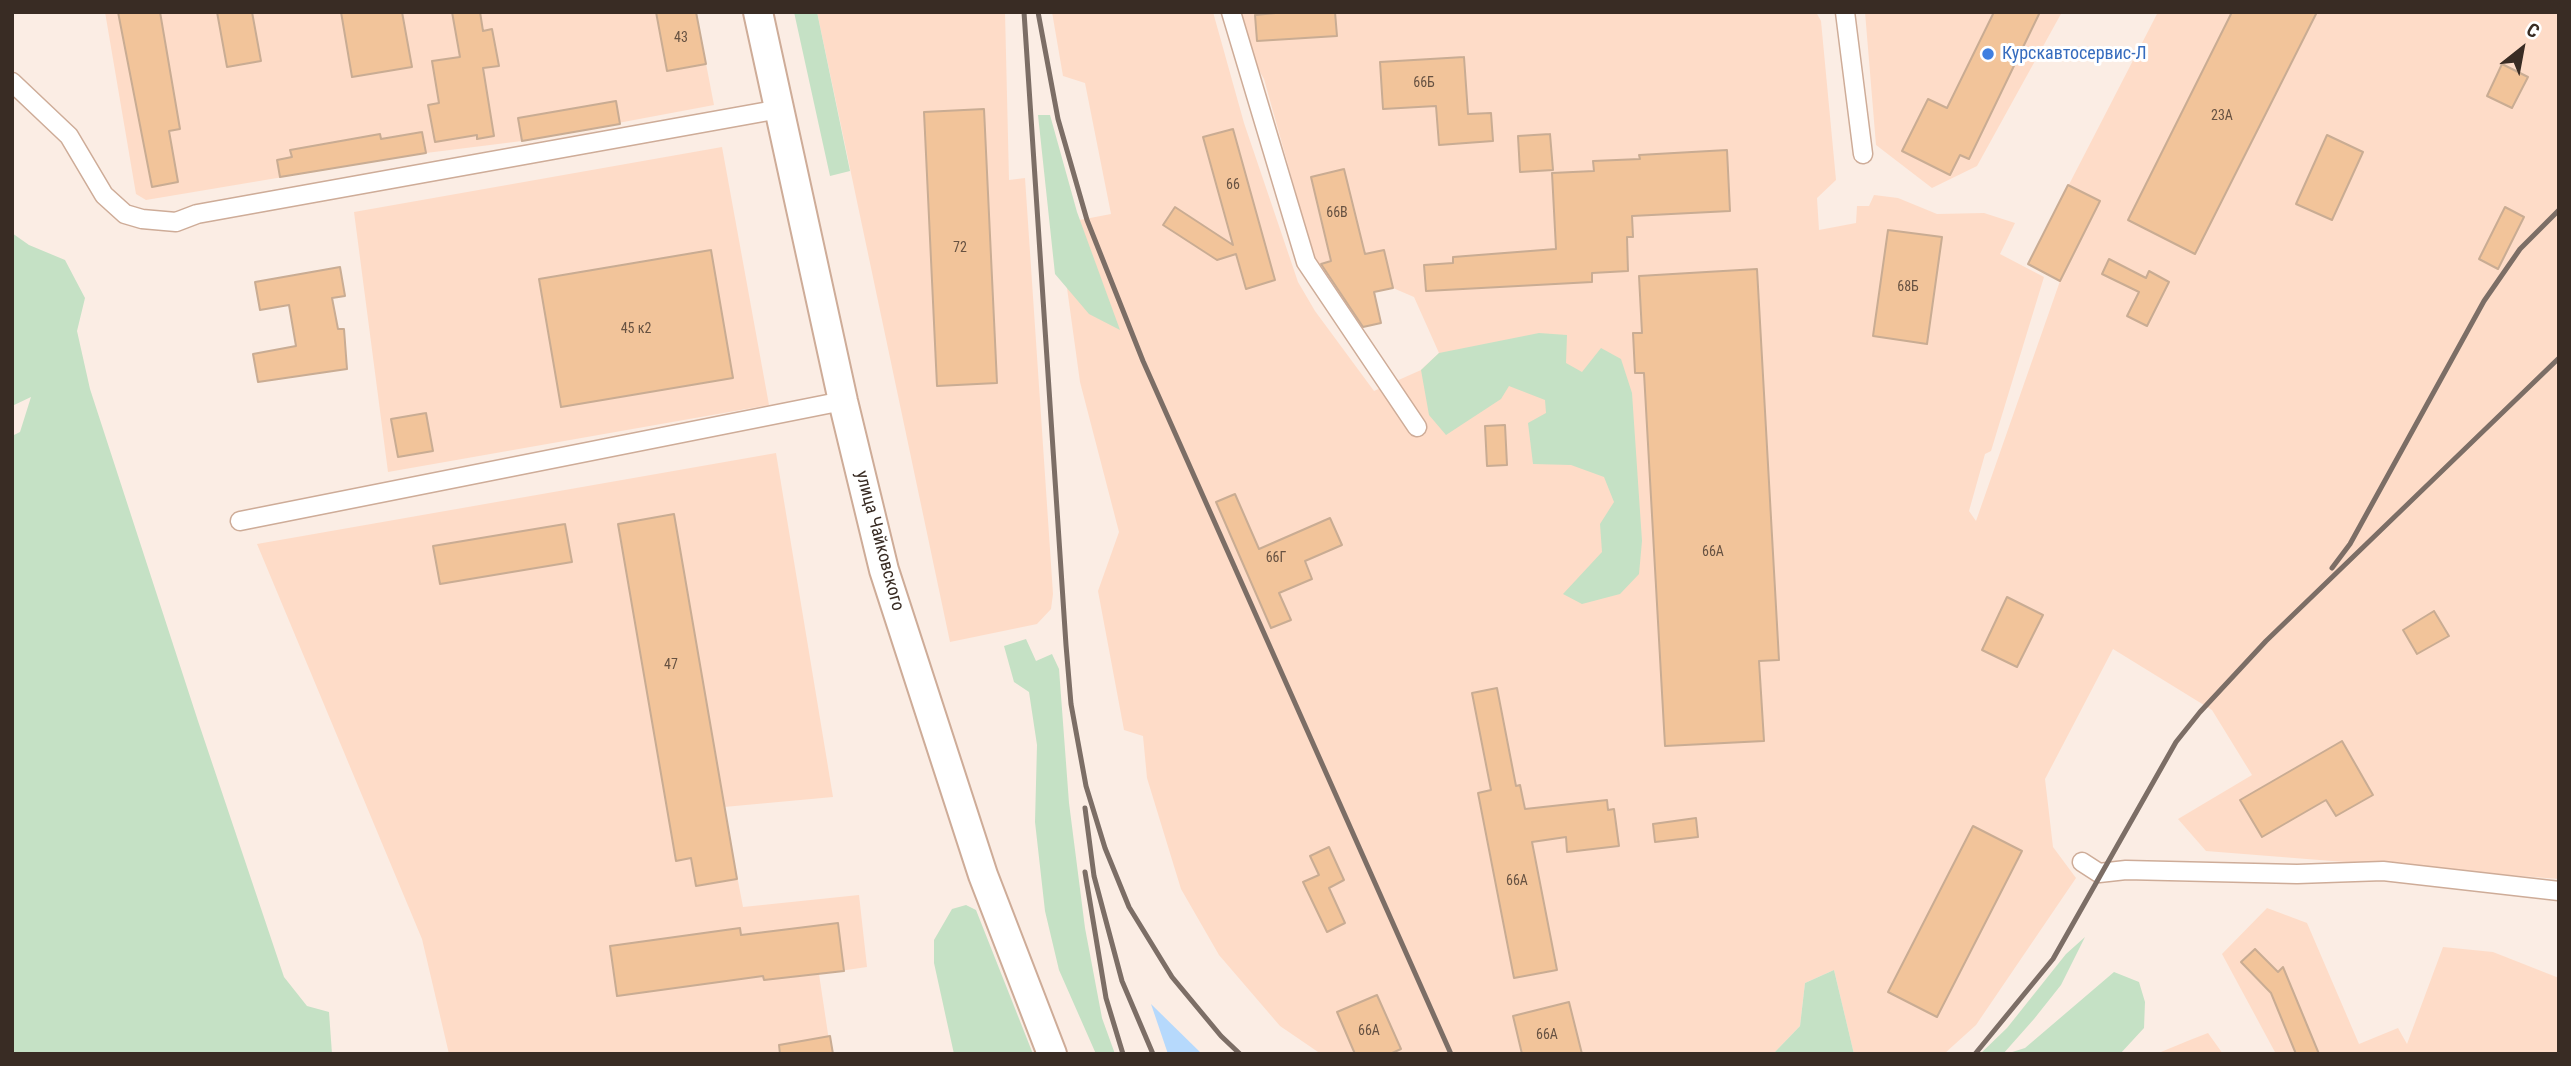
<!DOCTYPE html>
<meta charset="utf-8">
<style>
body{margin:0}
#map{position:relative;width:2571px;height:1066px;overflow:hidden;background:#fbede4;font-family:"Roboto Condensed",sans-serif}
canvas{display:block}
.frame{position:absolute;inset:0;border:14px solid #392c24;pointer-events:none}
.north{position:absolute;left:2487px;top:14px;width:70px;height:70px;-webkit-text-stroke:5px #fff;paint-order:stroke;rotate:31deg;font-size:19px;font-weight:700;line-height:28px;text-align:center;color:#392c24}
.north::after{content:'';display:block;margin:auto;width:24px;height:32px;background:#392c24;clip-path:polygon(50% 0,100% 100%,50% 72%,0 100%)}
</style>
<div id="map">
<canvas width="2571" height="1066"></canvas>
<div class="frame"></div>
<div class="north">С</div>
</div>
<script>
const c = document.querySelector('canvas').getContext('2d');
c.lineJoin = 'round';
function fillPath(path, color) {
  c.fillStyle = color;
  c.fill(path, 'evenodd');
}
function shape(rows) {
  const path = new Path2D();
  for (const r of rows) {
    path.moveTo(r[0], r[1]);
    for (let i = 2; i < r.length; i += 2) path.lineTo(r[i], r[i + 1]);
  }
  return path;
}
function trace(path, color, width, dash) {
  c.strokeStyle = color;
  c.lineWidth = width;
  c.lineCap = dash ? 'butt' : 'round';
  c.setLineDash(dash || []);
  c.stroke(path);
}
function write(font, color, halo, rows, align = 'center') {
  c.font = font + ' "Roboto Condensed",sans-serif';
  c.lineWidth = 6;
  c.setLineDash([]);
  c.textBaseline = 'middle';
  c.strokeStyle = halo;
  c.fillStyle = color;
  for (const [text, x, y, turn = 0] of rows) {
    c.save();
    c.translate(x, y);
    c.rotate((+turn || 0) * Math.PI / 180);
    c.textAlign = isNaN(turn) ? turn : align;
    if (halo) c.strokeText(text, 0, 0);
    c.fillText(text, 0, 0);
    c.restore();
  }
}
fillPath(shape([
 [105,12,696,12,714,105,522,141,426,153,146,200,136,194],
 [817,12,1005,12,1009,180,1025,178,1053,594,1051,609,1037,624,950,642],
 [1052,12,1213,12,1244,123,1298,282,1315,311,1374,391,1421,370,1439,353,1414,297,1393,288,1375,292,1381,323,1357,328,1316,265,1264,79,1252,58,1238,12,1816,12,1821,21,1836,180,1817,198,1819,230,1856,223,1857,206,1869,206,1874,195,1898,198,1937,214,1984,213,2015,223,2000,254,2044,277,1991,451,1985,454,1969,511,1976,521,2060,281,2028,264,2158,12,2559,12,2559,879,2206,851,2178,819,2252,775,2212,710,2113,649,2045,779,2053,847,2076,878,1976,1025,1944,1054,1854,1054,1834,970,1805,983,1800,1026,1773,1054,1321,1054,1280,1026,1219,955,1181,889,1147,778,1143,736,1124,730,1098,591,1119,532,1080,382,1063,259,1064,223,1111,214,1085,83,1063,76],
 [1865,12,2062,12,1977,166,1932,188,1876,145],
 [722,147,769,405,388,472,354,212],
 [776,453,833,797,724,807,743,907,859,895,867,967,819,974,831,1054,449,1054,422,939,257,544],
 [2267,908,2307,923,2359,1044,2398,1028,2407,1044,2443,947,2493,952,2559,978,2559,1054,2276,1054,2222,954],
 [2208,1033,2223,1054,2156,1054,2190,1040]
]), '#fedcc8');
fillPath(shape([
 [794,12,817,12,850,171,830,176],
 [1038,115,1050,115,1077,212,1120,330,1089,314,1055,274],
 [12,233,29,245,65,260,85,298,77,331,90,389,198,721,284,977,307,1006,329,1012,332,1054,12,1054,12,436,20,432,31,397,12,406],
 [1539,333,1567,335,1566,363,1582,372,1601,348,1621,359,1632,393,1642,541,1639,574,1620,594,1582,604,1563,594,1602,552,1600,524,1614,502,1604,477,1571,465,1533,464,1528,423,1546,413,1545,400,1509,386,1501,399,1446,435,1429,415,1421,370,1439,353],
 [1026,639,1036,661,1052,654,1059,669,1069,803,1085,928,1102,1018,1115,1054,1096,1054,1059,970,1045,911,1035,822,1037,745,1029,692,1014,682,1004,646],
 [966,905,976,910,1033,1054,954,1054,934,963,934,940,952,909],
 [2085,937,2061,985,2034,1019,2003,1054,1980,1054,2007,1028,2066,954],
 [1834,970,1854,1054,1773,1054,1800,1026,1805,983],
 [2114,972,2139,982,2145,1002,2144,1028,2120,1054,2006,1054,2025,1048]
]), '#c5e1c5');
fillPath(shape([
 [1151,1004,1202,1054,1168,1054]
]), '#b6d9fc');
const building = shape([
 [118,12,160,12,180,129,169,131,178,182,152,187,118,12],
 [217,12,252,12,261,61,227,67,217,12],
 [341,12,402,12,412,67,352,77,341,12],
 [452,12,480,12,483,31,492,29,499,66,483,68,494,136,477,139,477,135,435,142,428,105,439,103,432,61,460,57,452,12],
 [656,12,696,12,706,64,667,71,656,12],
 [1286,12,1335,12,1337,36,1257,41,1255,15,1286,12],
 [1994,12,2040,12,1969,159,1960,155,1950,175,1902,151,1928,99,1947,108,1994,12],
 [2232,12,2317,12,2195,254,2128,220,2232,12],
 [1464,57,1468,114,1491,113,1493,141,1439,145,1436,106,1383,109,1380,62,1464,57],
 [2502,64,2528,77,2512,108,2487,96,2502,64],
 [616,101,620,124,522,141,518,118,616,101],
 [984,109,997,383,937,386,924,112,984,109],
 [1233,129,1275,280,1246,289,1236,254,1217,260,1163,225,1175,207,1233,245,1203,137,1233,129],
 [422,132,426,153,280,177,277,160,292,157,290,150,380,134,381,139,422,132],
 [1550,134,1553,170,1520,172,1518,136,1550,134],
 [2327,135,2363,152,2332,220,2296,204,2327,135],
 [1727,150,1730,211,1632,216,1633,237,1627,237,1628,271,1592,273,1592,282,1426,291,1424,265,1453,263,1453,257,1556,249,1552,173,1594,171,1593,161,1640,159,1639,155,1727,150],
 [1344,169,1365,254,1384,250,1393,288,1374,292,1381,323,1363,327,1321,264,1331,261,1311,177,1344,169],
 [2068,185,2100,201,2060,281,2028,264,2068,185],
 [2505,207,2524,217,2498,269,2479,259,2505,207],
 [1888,230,1942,237,1927,344,1873,336,1888,230],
 [711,250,733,378,561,407,539,279,711,250],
 [2109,259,2146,278,2149,271,2169,282,2147,326,2127,316,2139,292,2102,274,2109,259],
 [340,267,345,296,332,298,338,329,344,329,347,369,258,382,253,354,296,346,289,305,260,310,255,282,340,267],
 [1757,269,1779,660,1759,661,1764,741,1665,746,1644,373,1635,373,1633,333,1642,333,1639,276,1757,269],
 [426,413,433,451,398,457,391,419,426,413],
 [1505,425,1507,465,1487,466,1485,426,1505,425],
 [1235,494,1259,549,1330,518,1342,545,1305,561,1312,579,1279,593,1291,620,1271,628,1216,502,1235,494],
 [674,514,737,879,696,886,691,858,676,861,618,524,674,514],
 [565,524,572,562,440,584,433,546,565,524],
 [2007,597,2043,615,2017,667,1982,650,2007,597],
 [2434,611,2449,636,2417,654,2403,630,2434,611],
 [1497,688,1516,786,1520,785,1525,809,1607,800,1608,810,1614,809,1619,846,1567,852,1566,837,1532,842,1557,970,1514,978,1478,793,1491,790,1472,693,1497,688],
 [2342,741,2373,795,2336,816,2326,800,2262,837,2240,800,2342,741],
 [1696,818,1698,837,1655,842,1653,824,1696,818],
 [1973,826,2022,851,1937,1017,1888,992,1973,826],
 [1329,847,1344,880,1329,888,1345,923,1327,932,1303,882,1319,875,1310,856,1329,847],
 [838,923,844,971,764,980,763,976,617,996,610,946,740,928,741,935,838,923],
 [2255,949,2278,972,2283,967,2319,1054,2296,1054,2271,993,2241,962,2255,949],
 [1377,995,1401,1049,1390,1054,1355,1054,1337,1012,1377,995],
 [1569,1002,1582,1054,1522,1054,1513,1016,1569,1002],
 [830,1036,833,1054,780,1054,779,1045,830,1036]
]);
fillPath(building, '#f2c49a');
trace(building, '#c9ac93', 2);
const minor = shape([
 [1231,12,1306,262,1417,427],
 [1845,12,1863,154],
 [12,82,69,136,104,195,125,214,142,219,176,222,197,214,780,109],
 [240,521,843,401],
 [2082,862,2099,873,2126,870,2297,874,2383,871,2559,891]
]);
const primary = shape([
 [758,12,843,401,884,570,983,875,1052,1054]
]);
trace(minor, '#ceac98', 21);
trace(primary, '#ceac98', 32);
trace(minor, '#fff', 18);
trace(primary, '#fff', 28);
trace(shape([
 [1024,12,1066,645,1071,704,1086,786,1105,848,1129,907,1172,977,1221,1036,1240,1054],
 [1038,12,1058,119,1087,220,1143,361,1451,1054],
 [2332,568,2350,544,2484,301,2520,249,2559,210],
 [1085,808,1094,876,1122,981,1153,1054],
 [1085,872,1106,998,1123,1054],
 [1975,1054,2053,959,2176,742,2200,712,2266,641,2559,358]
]), '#7c6e66', 5);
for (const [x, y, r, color] of [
 [1988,54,7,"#3f7fe0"]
]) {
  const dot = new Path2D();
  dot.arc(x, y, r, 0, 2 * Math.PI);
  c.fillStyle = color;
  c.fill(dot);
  trace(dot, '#fff', 2.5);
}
write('14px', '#675242', null, [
 ["43",681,38],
 ["66Б",1424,83],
 ["23А",2222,116],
 ["66",1233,185],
 ["66В",1337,213],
 ["72",960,248],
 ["68Б",1908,287],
 ["45 к2",636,329],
 ["66А",1713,552],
 ["66Г",1276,558],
 ["47",671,665],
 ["66А",1517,881],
 ["66А",1369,1031],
 ["66А",1547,1035]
]);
write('18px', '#366cbe', '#fff', [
 ["Курскавтосервис-Л",2002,54]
], 'left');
write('18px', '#392c24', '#fff', [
 ["улица Чайковского",879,541,75]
]);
</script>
